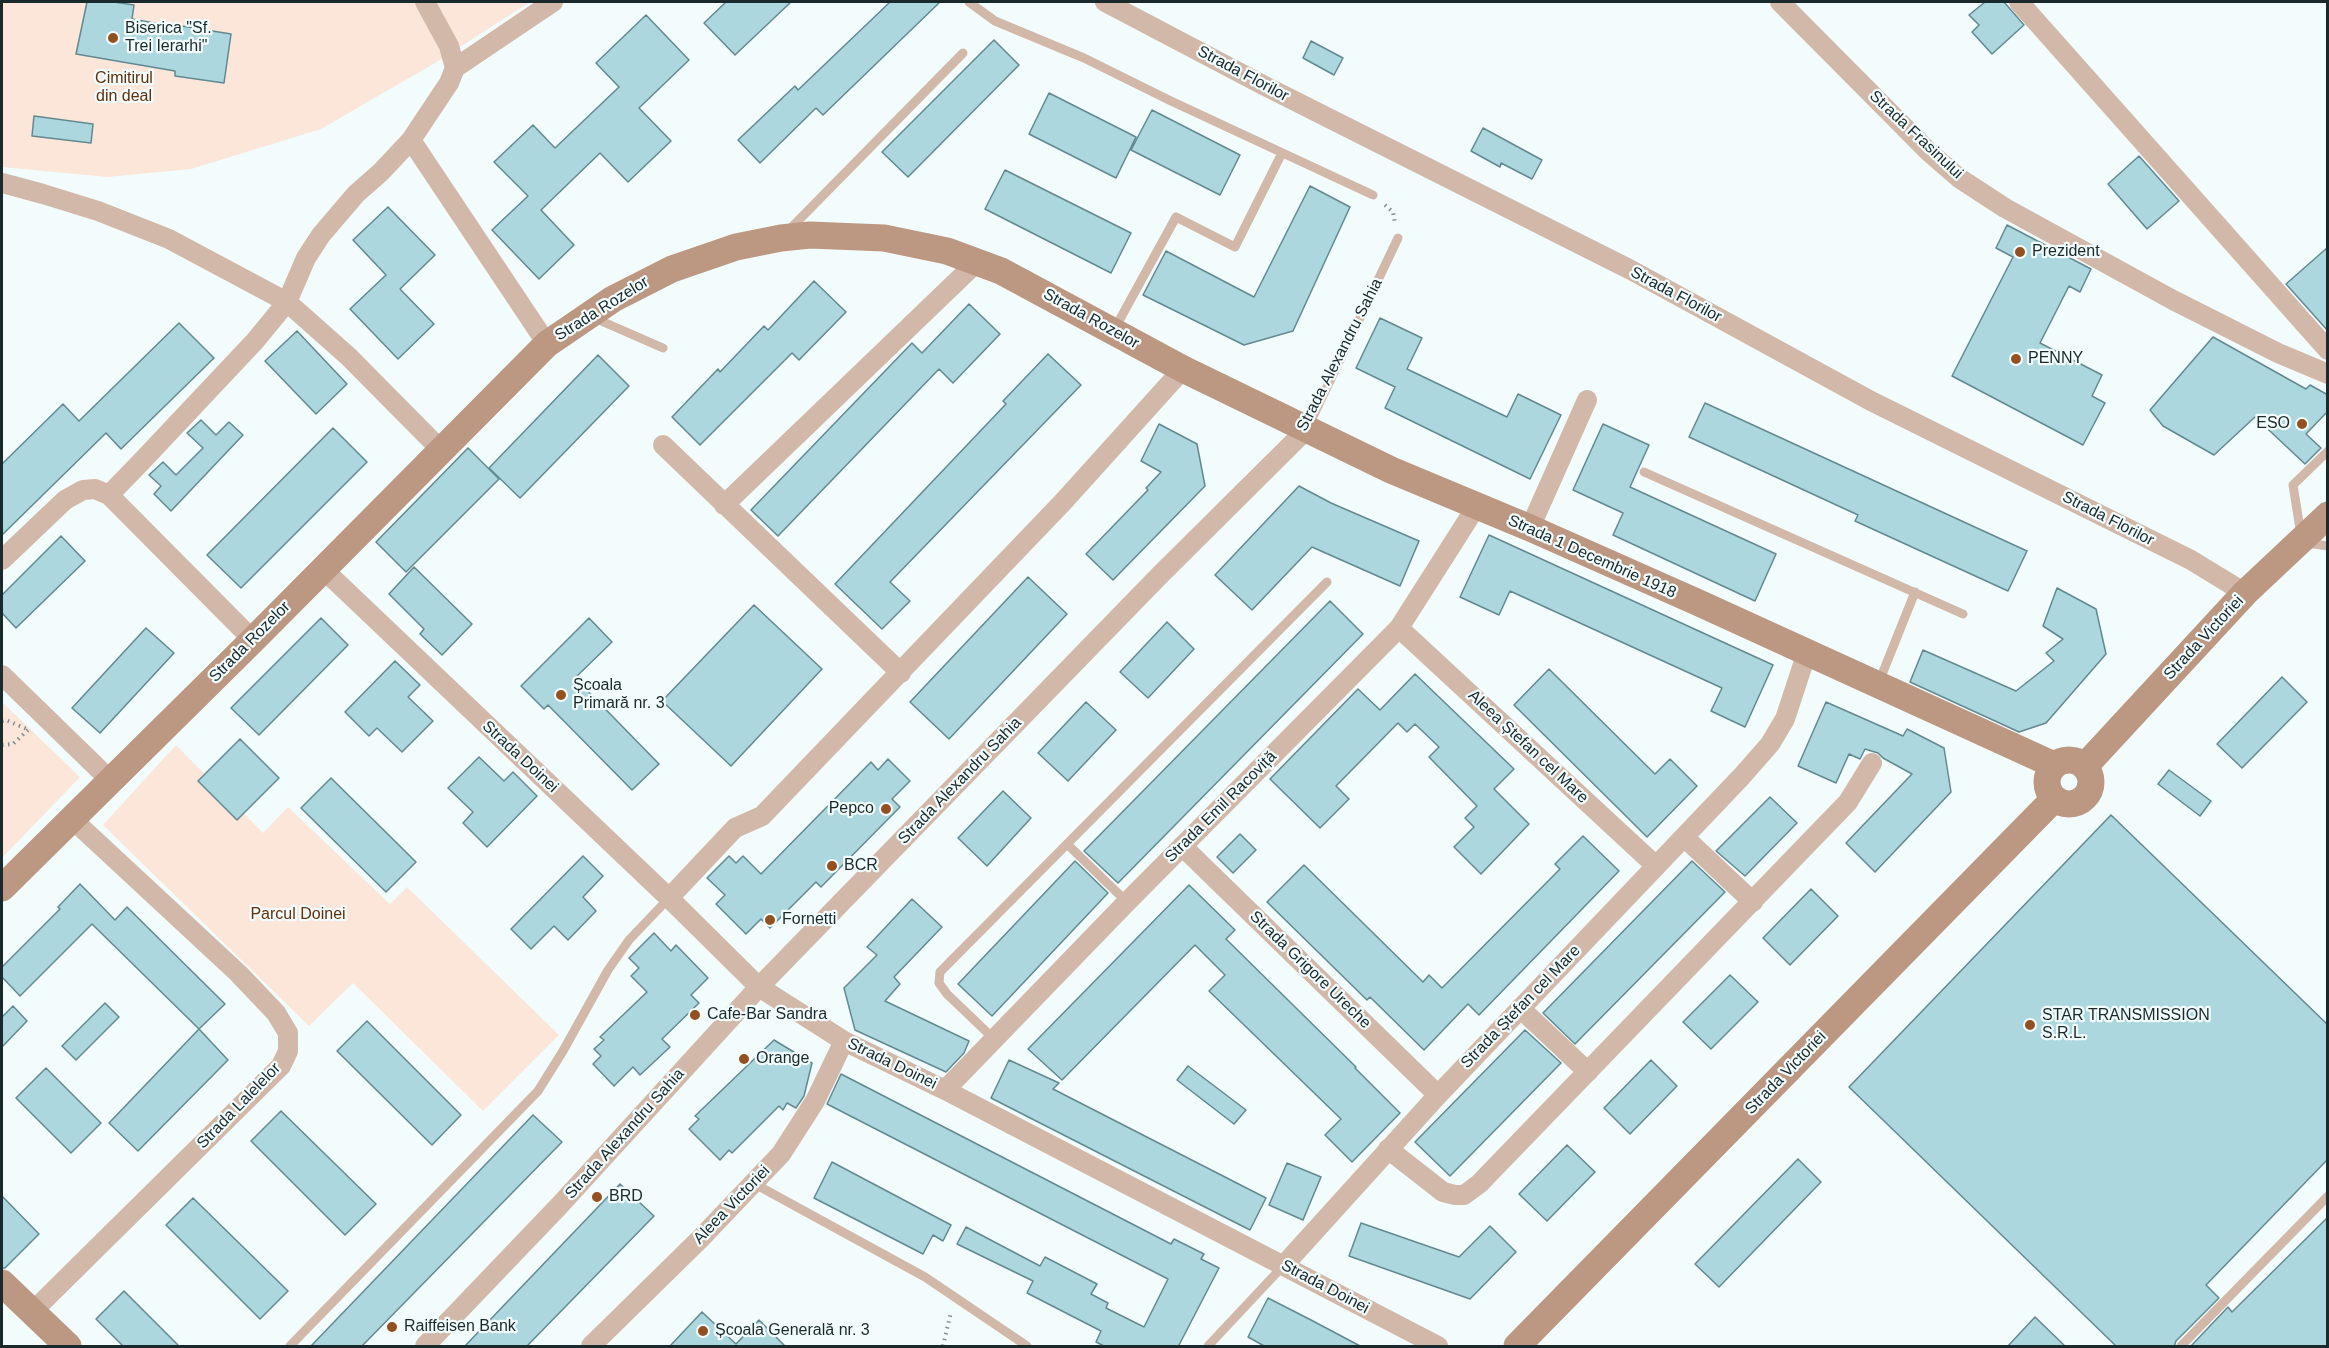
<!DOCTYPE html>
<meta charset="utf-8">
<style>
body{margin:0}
#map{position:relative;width:2329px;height:1348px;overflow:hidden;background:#f3fcfd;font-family:Arial,sans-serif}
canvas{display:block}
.frame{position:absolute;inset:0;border:3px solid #19292c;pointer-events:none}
</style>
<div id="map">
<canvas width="2329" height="1348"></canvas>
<div class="frame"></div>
</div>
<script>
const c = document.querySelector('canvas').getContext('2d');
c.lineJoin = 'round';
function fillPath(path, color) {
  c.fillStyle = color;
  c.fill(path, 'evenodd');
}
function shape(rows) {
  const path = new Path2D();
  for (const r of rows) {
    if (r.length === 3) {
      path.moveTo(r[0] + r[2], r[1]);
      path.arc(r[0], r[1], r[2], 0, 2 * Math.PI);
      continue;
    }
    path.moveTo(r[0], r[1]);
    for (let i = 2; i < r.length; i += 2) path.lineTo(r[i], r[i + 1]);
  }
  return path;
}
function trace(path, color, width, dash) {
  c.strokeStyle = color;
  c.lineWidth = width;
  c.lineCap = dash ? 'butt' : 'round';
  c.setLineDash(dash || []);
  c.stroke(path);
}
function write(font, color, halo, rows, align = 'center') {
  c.font = font + ' Arial,sans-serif';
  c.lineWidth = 4.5;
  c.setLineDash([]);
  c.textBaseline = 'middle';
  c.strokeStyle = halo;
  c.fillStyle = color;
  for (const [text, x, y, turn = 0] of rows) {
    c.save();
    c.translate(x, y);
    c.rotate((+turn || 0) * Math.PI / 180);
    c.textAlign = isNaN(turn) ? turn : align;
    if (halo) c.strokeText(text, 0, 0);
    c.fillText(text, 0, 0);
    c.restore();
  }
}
fillPath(shape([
 [2,2,530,2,435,63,321,129,191,169,107,177,2,167],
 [2,702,80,777,2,858],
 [176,745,263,833,288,807,390,904,407,887,559,1035,483,1111,353,983,309,1026,103,825]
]), '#fbe6d9');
const building = shape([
 [87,2,114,2,134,5,132,19,182,28,182,26,231,34,224,83,175,76,175,71,76,54,87,2],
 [726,2,791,2,735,55,704,23,726,2],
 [890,2,940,2,823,115,816,108,760,163,738,140,795,86,798,90,890,2],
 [1985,2,2004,2,2024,25,1992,54,1972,32,1979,25,1969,15,1985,2],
 [646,15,689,60,639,108,671,141,628,182,600,153,541,210,574,245,539,279,492,230,528,196,494,162,533,125,555,148,619,87,596,63,646,15],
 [994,40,1019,65,908,177,882,152,994,40],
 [1311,41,1343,58,1334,75,1303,58,1311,41],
 [1049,93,1136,137,1116,178,1029,134,1049,93],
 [1152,110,1240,155,1220,195,1131,150,1152,110],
 [34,116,93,124,91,143,32,136,34,116],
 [1483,128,1542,160,1532,179,1501,163,1500,167,1471,151,1483,128],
 [2139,156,2179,201,2147,229,2108,184,2139,156],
 [1005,170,1131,233,1111,273,985,209,1005,170],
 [1310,186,1350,207,1293,331,1244,345,1143,295,1166,251,1254,297,1310,186],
 [388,207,435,255,400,289,434,324,398,359,350,309,386,275,353,240,388,207],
 [2007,225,2091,269,2080,292,2069,286,2040,343,2102,375,2092,396,2105,403,2083,445,1952,376,2013,257,1996,248,2007,225],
 [2328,247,2328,331,2286,284,2328,247],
 [814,281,846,312,799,360,792,353,700,445,672,417,718,369,720,372,764,326,768,330,814,281],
 [969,304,1000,334,953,383,939,369,778,536,751,510,912,343,922,353,969,304],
 [1380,318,1422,338,1407,369,1507,417,1518,394,1561,415,1530,479,1385,408,1395,387,1356,368,1380,318],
 [179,323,214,358,121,449,106,433,2,535,2,464,63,404,79,421,179,323],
 [297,331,347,384,316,414,265,361,297,331],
 [2213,337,2306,389,2310,385,2328,395,2328,411,2306,434,2321,448,2305,464,2255,417,2214,455,2163,426,2150,410,2213,337],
 [1048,354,1081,385,890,582,910,601,882,629,835,584,1006,404,1003,401,1048,354],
 [598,355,629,386,520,498,489,468,598,355],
 [1705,403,2027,551,2008,591,1855,521,1858,515,1689,437,1705,403],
 [201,420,216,435,229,422,243,435,171,511,154,494,161,486,149,475,163,462,176,475,203,448,187,433,201,420],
 [1159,424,1197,444,1205,486,1113,580,1086,554,1148,490,1146,488,1161,472,1141,461,1159,424],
 [1603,424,1649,445,1630,487,1776,554,1755,601,1613,535,1623,513,1573,490,1603,424],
 [333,428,367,462,241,588,207,555,333,428],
 [468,448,499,479,406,572,376,542,468,448],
 [1299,486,1331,503,1419,541,1400,586,1312,547,1252,610,1215,575,1299,486],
 [1489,535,1773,665,1745,727,1711,711,1722,688,1510,591,1499,615,1460,597,1489,535],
 [61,536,85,561,16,628,2,613,2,595,61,536],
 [414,567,472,624,442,655,420,634,424,629,389,594,414,567],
 [1028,577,1067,614,949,739,910,702,1028,577],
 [2057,588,2096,609,2106,654,2046,723,2019,732,1910,682,1923,650,2016,691,2054,661,2046,653,2063,639,2043,626,2057,588],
 [1330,601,1363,634,1118,883,1084,851,1330,601],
 [754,605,822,669,731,766,662,701,754,605],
 [321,618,348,645,259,735,231,708,321,618],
 [589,618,612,642,575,678,659,764,632,790,548,705,544,709,521,686,589,618],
 [1167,622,1194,649,1148,698,1120,672,1167,622],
 [146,628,174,653,100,733,72,708,146,628],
 [395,661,420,685,408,697,433,721,402,752,377,728,369,736,345,712,395,661],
 [1549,669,1655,774,1670,759,1697,786,1647,837,1514,705,1549,669],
 [1415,674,1514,769,1494,789,1529,824,1481,874,1454,847,1474,827,1465,818,1477,806,1429,757,1439,747,1415,724,1407,732,1398,723,1336,786,1349,799,1320,828,1270,779,1358,689,1380,710,1415,674],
 [2282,677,2307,702,2242,768,2217,744,2282,677],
 [1086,702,1116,730,1068,781,1038,753,1086,702],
 [1826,702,1903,736,1907,729,1944,748,1951,792,1875,872,1846,843,1912,774,1883,758,1878,753,1865,749,1860,759,1849,754,1836,783,1798,766,1826,702],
 [240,739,279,778,237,820,198,781,240,739],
 [479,757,504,781,513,772,537,796,487,847,463,823,473,812,448,788,479,757],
 [888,759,910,781,892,799,900,807,821,887,816,882,770,928,761,919,746,934,716,904,725,895,707,878,729,856,736,863,743,856,761,874,871,762,878,770,888,759],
 [2169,770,2211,801,2200,816,2158,784,2169,770],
 [331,778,416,862,386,892,301,808,331,778],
 [1003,791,1031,818,987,866,958,838,1003,791],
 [1770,797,1797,823,1745,876,1716,851,1770,797],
 [2111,815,2328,1025,2328,1159,2206,1285,2219,1298,2176,1341,2174,1347,2117,1347,1849,1087,2111,815],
 [1240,834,1256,850,1233,873,1217,857,1240,834],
 [1583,836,1619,871,1479,1015,1468,1004,1424,1050,1370,997,1367,1000,1267,902,1304,865,1423,982,1429,975,1442,988,1560,869,1555,864,1583,836],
 [583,856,603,876,583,897,596,911,568,940,554,926,531,949,511,929,583,856],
 [1075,861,1108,893,992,1016,958,984,1075,861],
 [1692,861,1725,892,1575,1044,1543,1013,1692,861],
 [80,884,115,920,127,907,225,1004,199,1029,92,924,20,996,2,977,2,967,60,909,58,907,80,884],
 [1189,885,1235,930,1226,939,1356,1067,1355,1068,1400,1113,1352,1162,1325,1135,1341,1119,1209,991,1225,975,1195,945,1062,1080,1028,1049,1189,885],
 [1811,889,1838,916,1790,965,1763,938,1811,889],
 [912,899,942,927,894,977,900,984,885,1001,969,1041,964,1053,946,1072,855,1030,844,988,877,955,867,947,912,899],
 [654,933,671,951,676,945,708,978,691,995,699,1003,662,1039,670,1047,640,1075,633,1067,614,1086,593,1064,601,1056,594,1049,604,1040,600,1037,647,992,631,976,639,968,629,958,654,933],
 [1730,975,1758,1002,1711,1049,1683,1022,1730,975],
 [105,1003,119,1017,76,1060,62,1046,105,1003],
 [13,1006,27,1021,2,1047,2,1017,13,1006],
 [367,1021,461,1115,432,1145,337,1051,367,1021],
 [199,1029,228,1060,138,1151,109,1123,199,1029],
 [1525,1030,1561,1063,1450,1176,1415,1142,1525,1030],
 [774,1040,812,1063,804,1096,796,1108,787,1103,783,1110,779,1106,732,1153,729,1150,720,1160,689,1129,699,1119,695,1116,774,1040],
 [1009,1060,1059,1083,1053,1089,1266,1198,1250,1230,991,1098,1009,1060],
 [1651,1060,1677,1086,1630,1134,1604,1108,1651,1060],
 [1188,1066,1246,1110,1234,1124,1177,1080,1188,1066],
 [46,1068,101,1123,71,1153,16,1098,46,1068],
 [841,1074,1171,1244,1174,1239,1204,1254,1201,1259,1219,1268,1178,1347,1106,1347,1096,1342,1101,1331,1027,1293,1033,1281,957,1244,966,1227,1040,1266,1045,1257,1097,1284,1091,1294,1108,1303,1106,1308,1144,1327,1168,1279,827,1104,841,1074],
 [281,1111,376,1204,345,1235,251,1141,281,1111],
 [533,1115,562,1142,361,1347,310,1347,533,1115],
 [1567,1145,1595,1172,1547,1221,1519,1194,1567,1145],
 [1798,1159,1821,1182,1719,1287,1695,1264,1798,1159],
 [832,1162,951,1225,943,1241,933,1235,923,1254,814,1198,832,1162],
 [1287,1163,1321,1177,1303,1220,1269,1205,1287,1163],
 [620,1184,654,1216,526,1347,464,1347,620,1184],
 [2,1196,39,1234,5,1268,2,1268,2,1196],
 [193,1198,288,1291,260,1319,166,1225,193,1198],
 [2328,1217,2328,1347,2190,1347,2228,1307,2232,1312,2328,1217],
 [1361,1223,1459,1257,1490,1226,1516,1252,1470,1299,1349,1256,1361,1223],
 [124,1291,180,1347,124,1347,96,1319,124,1291],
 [1268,1298,1311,1320,1362,1347,1266,1347,1248,1337,1268,1298],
 [702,1312,736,1344,759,1320,786,1347,669,1347,702,1312],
 [2035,1317,2066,1347,2007,1347,2035,1317]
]);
fillPath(building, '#add7de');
trace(building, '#628990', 1.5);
trace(shape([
 [1385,205,1393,212,1395,223],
 [2,721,6,720,27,729],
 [2,745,13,744,30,728],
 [943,1346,951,1312]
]), '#828f91', 4, [1.5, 4.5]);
trace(shape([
 [969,2,995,21,1084,58,1171,101,1373,195],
 [788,231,963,53],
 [592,317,663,348],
 [1114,330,1176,217,1235,247,1282,153],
 [1308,427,1398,238],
 [1644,472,1963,614],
 [2301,535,2293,485,2328,451],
 [2307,543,2328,546],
 [1879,682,1915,592],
 [1067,844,1127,902],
 [994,1039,947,994,939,983,940,972,1327,582],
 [753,1183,925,1277,1027,1346],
 [290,1346,538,1091,563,1051,608,970,629,940,669,898],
 [1208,1346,1284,1265],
 [2181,1346,2328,1196]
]), '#d1b8a9', 9);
trace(shape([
 [1105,2,1263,85,1631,270,1871,401,2191,560,2245,593],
 [1780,2,1929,152,1959,178,2005,208,2173,300,2278,353,2328,374],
 [2019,2,2328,350],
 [455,68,553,2],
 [411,140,547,344],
 [2,183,43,194,98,211,169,239,287,302,349,357,441,450],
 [663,445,901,673],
 [109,495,253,640],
 [724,505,978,261],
 [1530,528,1587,400],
 [2,560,65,500,83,490,95,489,109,495,142,461,255,341,287,302,306,258,321,235,356,194,381,172,411,140,449,83,455,68,449,46,425,2],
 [323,569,669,898,759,987,844,1041,945,1090,1438,1346],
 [1399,628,1656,866],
 [2,675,110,780],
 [1684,837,1753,902],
 [1182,846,1438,1095],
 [669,898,735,828,762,816,1063,502,1183,369],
 [1520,1008,1588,1072],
 [945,1090,1127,902,1399,628,1476,507],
 [1388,1149,1443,1192,1455,1195,1464,1195,1479,1184,1848,802,1872,763],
 [1284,1265,1438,1095,1742,776,1770,744,1785,719,1807,652],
 [32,1312,281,1066,288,1051,288,1033,276,1013,239,974,71,818],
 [425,1346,559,1206,759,987,1159,576,1307,429],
 [591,1346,701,1238,781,1154,815,1101,844,1041]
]), '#d1b8a9', 20);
trace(shape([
 [2069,782,22],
 [2085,766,2245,593,2328,515],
 [2,888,253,640,547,344,613,299,672,269,736,247,781,238,810,235,884,238,947,251,1001,271,1183,369,1391,470,1530,528,1699,603,2054,765],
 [2,1283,68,1346],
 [1517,1346,2054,799]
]), '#bc9882', 27);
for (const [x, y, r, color] of [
 [113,38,6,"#935020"],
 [2020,252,6,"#935020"],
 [2016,359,6,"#935020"],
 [2302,424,6,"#935020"],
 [561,695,6,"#935020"],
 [886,809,6,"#935020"],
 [832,866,6,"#935020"],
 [770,920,6,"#935020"],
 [695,1015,6,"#935020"],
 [2030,1025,6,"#935020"],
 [744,1059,6,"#935020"],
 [597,1197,6,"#935020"],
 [392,1327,6,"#935020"],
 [703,1331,6,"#935020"]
]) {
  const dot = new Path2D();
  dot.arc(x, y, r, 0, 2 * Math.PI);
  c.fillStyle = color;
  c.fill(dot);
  trace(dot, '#f3fcfd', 2);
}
write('16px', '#19292c', '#f3fcfd', [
 ["Biserica \"Sf.",125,29],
 ["Trei Ierarhi\"",125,47],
 ["Prezident",2032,252],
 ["PENNY",2028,359],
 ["ESO",2290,424,"right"],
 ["Școala",573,686],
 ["Primară nr. 3",573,704],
 ["Pepco",874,809,"right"],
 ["BCR",844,866],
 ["Fornetti",782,920],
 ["Cafe-Bar Sandra",707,1015],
 ["STAR TRANSMISSION",2042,1016],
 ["S.R.L.",2042,1034],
 ["Orange",756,1059],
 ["BRD",609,1197],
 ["Raiffeisen Bank",404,1327],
 ["Școala Generală nr. 3",715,1331]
], 'left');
write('16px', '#19292c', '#f3fcfd', [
 ["Strada Florilor",1243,74,28],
 ["Strada Frasinului",1916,135,43],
 ["Strada Florilor",1676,295,28],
 ["Strada Rozelor",602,309,-32],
 ["Strada Rozelor",1091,319,29],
 ["Strada Alexandru Sahia",1340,355,-63],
 ["Strada Florilor",2108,519,27],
 ["Strada 1 Decembrie 1918",1592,557,24],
 ["Strada Victoriei",2204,638,-47],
 ["Strada Rozelor",250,642,-45],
 ["Aleea Ștefan cel Mare",1528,747,43],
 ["Strada Doinei",520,757,43],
 ["Strada Alexandru Sahia",960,781,-46],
 ["Strada Emil Racoviță",1221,807,-45],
 ["Strada Grigore Ureche",1310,970,44],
 ["Strada Ștefan cel Mare",1521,1007,-46],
 ["Strada Doinei",892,1064,26],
 ["Strada Victoriei",1786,1073,-46],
 ["Strada Lalelelor",239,1106,-46],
 ["Strada Alexandru Sahia",625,1134,-48],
 ["Aleea Victoriei",732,1205,-46],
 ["Strada Doinei",1325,1287,28]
]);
write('16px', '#623009', '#f3fcfd', [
 ["Cimitirul",124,79],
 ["din deal",124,97],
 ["Parcul Doinei",298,915]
]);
</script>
